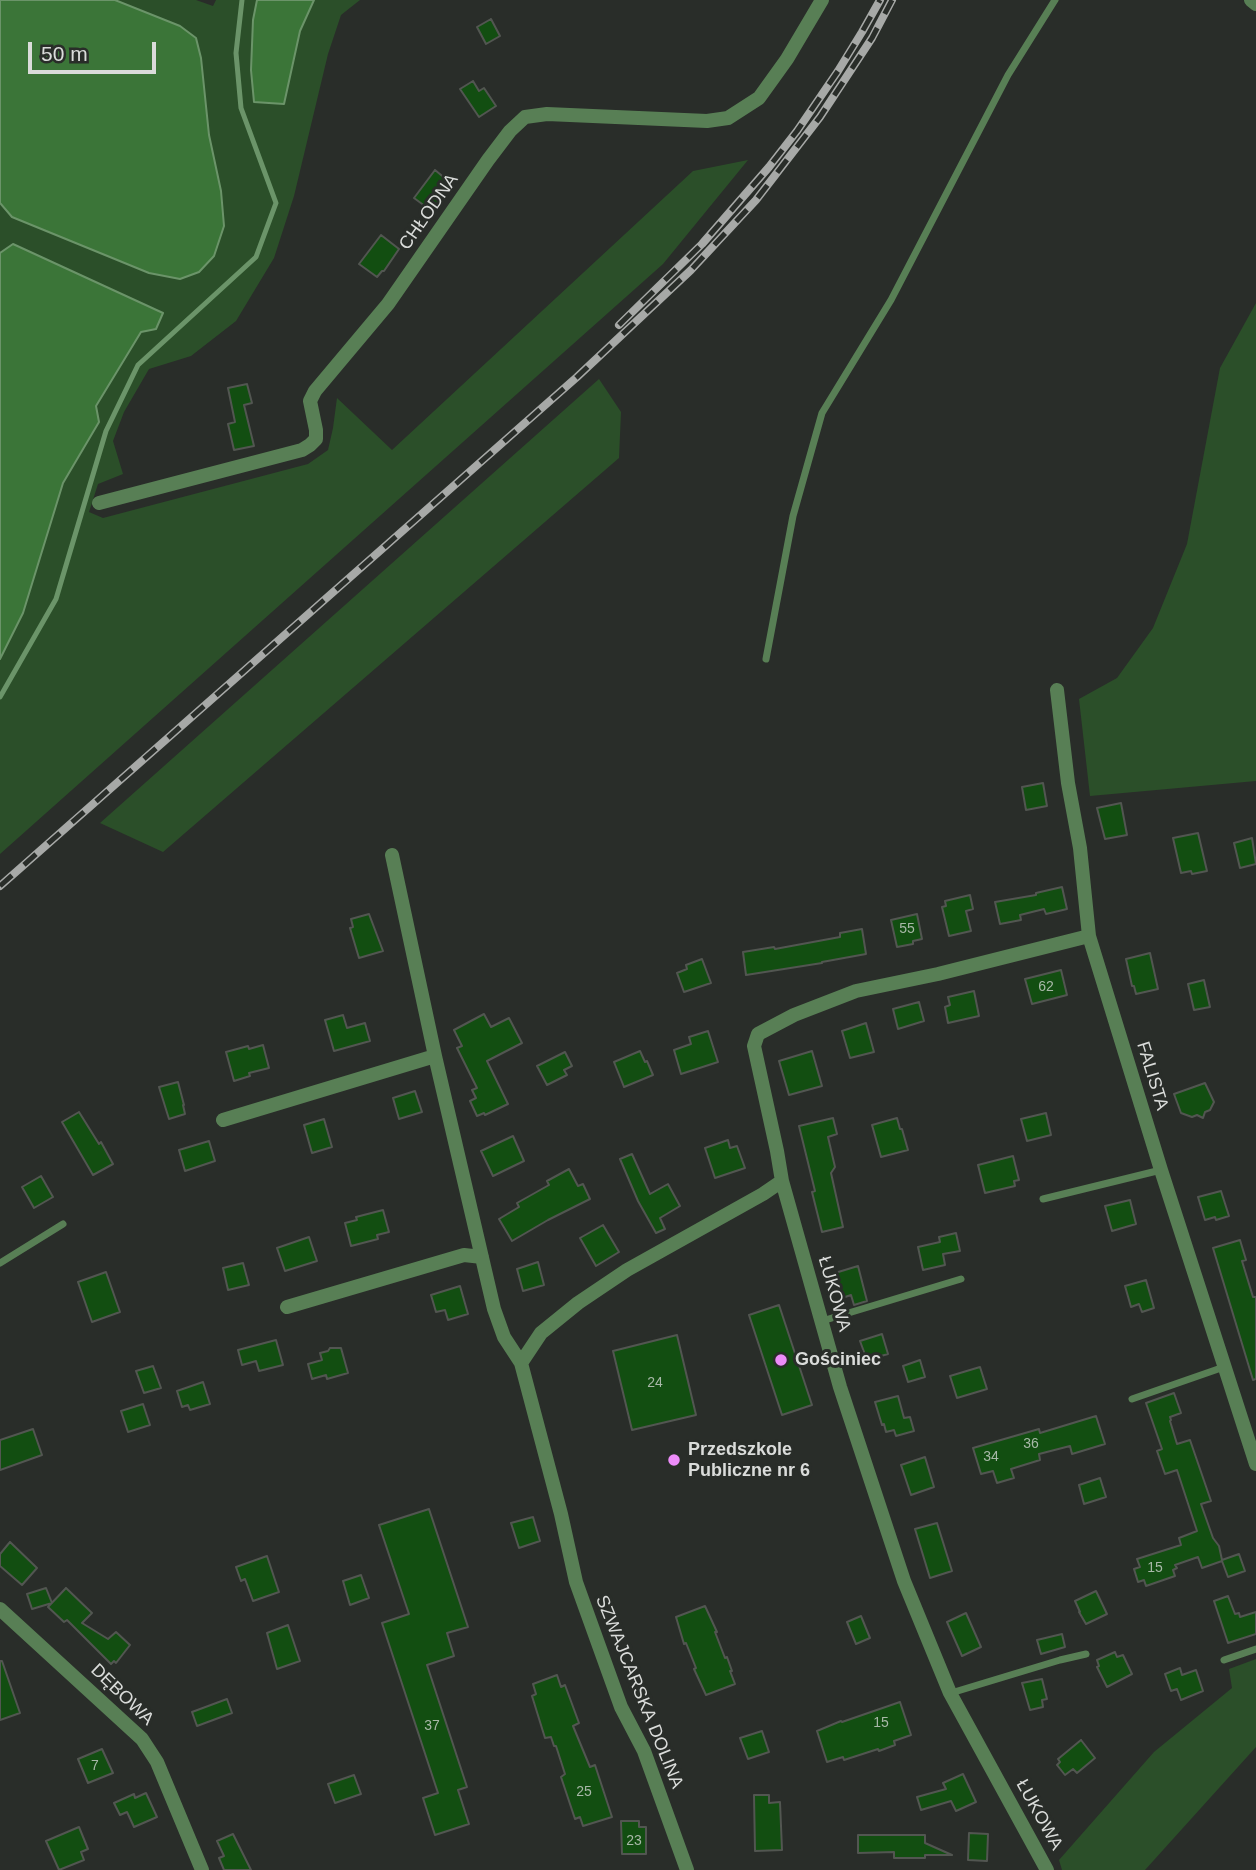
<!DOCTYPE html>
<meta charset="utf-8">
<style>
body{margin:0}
#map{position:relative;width:1256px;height:1870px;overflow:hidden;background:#292d29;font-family:Arial,sans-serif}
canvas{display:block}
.scale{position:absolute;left:28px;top:42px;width:128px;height:32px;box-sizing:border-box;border:4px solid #dadcda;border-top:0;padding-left:9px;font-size:21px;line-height:24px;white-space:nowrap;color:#dadcda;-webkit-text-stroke:5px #292d29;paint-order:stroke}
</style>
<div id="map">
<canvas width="1256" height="1870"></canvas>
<div class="scale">50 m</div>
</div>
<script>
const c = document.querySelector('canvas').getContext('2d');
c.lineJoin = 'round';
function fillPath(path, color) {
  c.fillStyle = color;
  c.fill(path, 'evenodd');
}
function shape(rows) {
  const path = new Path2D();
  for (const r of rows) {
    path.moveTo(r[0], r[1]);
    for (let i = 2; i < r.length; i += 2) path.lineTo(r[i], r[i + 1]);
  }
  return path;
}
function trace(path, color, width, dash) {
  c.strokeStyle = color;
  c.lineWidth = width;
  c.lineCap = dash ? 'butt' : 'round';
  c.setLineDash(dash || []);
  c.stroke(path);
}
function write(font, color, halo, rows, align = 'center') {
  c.font = font + ' Arial,sans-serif';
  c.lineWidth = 6;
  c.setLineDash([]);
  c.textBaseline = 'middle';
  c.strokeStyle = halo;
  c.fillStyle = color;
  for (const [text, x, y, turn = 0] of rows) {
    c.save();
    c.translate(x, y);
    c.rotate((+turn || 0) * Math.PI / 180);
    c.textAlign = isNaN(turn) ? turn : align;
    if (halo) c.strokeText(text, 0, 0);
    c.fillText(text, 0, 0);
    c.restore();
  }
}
fillPath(shape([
 [115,0,196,0,213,6,216,0,257,0,253,20,251,70,254,102,283,104,300,31,314,0,360,0,341,15,328,54,294,196,274,258,236,321,191,356,149,369,124,412,113,441,123,474,98,484,89,512,103,518,308,464,328,450,333,428,337,398,392,450,693,171,748,160,663,264,0,854,0,659,23,613,63,483,99,422,95,406,141,331,2,250,0,253,0,203,12,217,149,273,180,279,199,272,214,256,223,226,221,191,209,135,132,7],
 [1256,303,1256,781,1090,796,1079,699,1117,678,1153,628,1187,544,1220,368],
 [599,379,621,412,619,458,163,852,100,823],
 [1256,1659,1256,1747,1145,1870,1062,1870,1059,1860,1154,1752,1232,1688,1229,1669]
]), '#2b4f29');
const water = shape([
 [0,0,115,0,180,26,196,38,201,58,209,135,221,191,224,226,214,256,199,272,180,279,149,273,12,217,0,203,0,0],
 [257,0,314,0,300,31,284,104,254,102,251,70,253,20,257,0],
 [13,244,163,313,156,329,141,332,96,406,99,422,63,483,23,613,0,659,0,253,13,244]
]);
fillPath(water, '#3b7538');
trace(water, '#6b9469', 2);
trace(shape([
 [0,697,56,599,106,431,138,365,256,257,276,203,241,108,236,53,242,0]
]), '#6b9469', 5);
const building = shape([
 [491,19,500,36,486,44,477,27,491,19],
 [473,81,479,91,484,88,496,106,479,117,460,89,473,81],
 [435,170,453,185,433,212,414,198,435,170],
 [381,235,399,249,384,271,382,271,377,277,359,264,381,235],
 [247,384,252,403,244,405,254,446,234,450,228,424,235,422,228,388,247,384],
 [1043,783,1047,806,1026,810,1022,787,1043,783],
 [1121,803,1127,835,1105,839,1097,808,1121,803],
 [1198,833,1207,871,1192,874,1191,871,1181,873,1173,838,1198,833],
 [1252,838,1256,864,1240,868,1234,843,1252,838],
 [1062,887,1067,909,1046,914,1044,909,1020,915,1021,920,1000,924,995,902,1036,895,1036,893,1062,887],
 [970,895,973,909,966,911,971,931,949,936,942,907,946,906,945,901,970,895],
 [369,914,383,951,359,958,350,928,353,927,351,919,369,914],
 [917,914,922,939,913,941,913,944,897,947,891,920,917,914],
 [862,929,866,954,822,962,822,963,746,975,743,952,774,947,775,949,840,937,840,933,862,929],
 [1150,953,1158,989,1136,994,1134,986,1132,986,1126,959,1150,953],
 [702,959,711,983,684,992,677,973,687,969,686,965,702,959],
 [1061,970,1067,995,1032,1004,1025,979,1061,970],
 [1204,980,1210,1007,1194,1010,1188,984,1204,980],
 [974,991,979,1016,948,1023,945,1007,950,1005,948,997,974,991],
 [919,1002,924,1021,898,1029,893,1009,919,1002],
 [484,1014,491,1027,509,1018,522,1043,487,1061,508,1104,485,1115,484,1113,477,1116,470,1101,476,1098,472,1090,477,1088,457,1048,462,1046,454,1030,484,1014],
 [343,1015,347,1028,365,1023,370,1041,334,1051,325,1020,343,1015],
 [866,1023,874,1052,850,1058,842,1031,866,1023],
 [708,1031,718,1062,681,1074,674,1050,691,1044,689,1037,708,1031],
 [263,1045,269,1068,249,1073,250,1076,234,1081,226,1052,248,1046,249,1049,263,1045],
 [640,1051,645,1062,647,1061,653,1075,624,1087,614,1062,640,1051],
 [812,1051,822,1086,789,1095,779,1061,812,1051],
 [565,1052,572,1066,564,1070,567,1075,547,1085,537,1066,565,1052],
 [178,1082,184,1105,183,1105,185,1114,169,1119,159,1087,178,1082],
 [1205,1083,1214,1102,1210,1110,1205,1112,1203,1118,1197,1115,1192,1117,1181,1113,1174,1094,1205,1083],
 [415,1091,422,1112,399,1119,393,1098,415,1091],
 [79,1112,99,1144,101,1142,113,1164,93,1175,62,1122,79,1112],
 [1046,1113,1051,1135,1027,1141,1021,1119,1046,1113],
 [833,1118,837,1134,828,1137,835,1167,831,1173,843,1227,822,1232,812,1192,815,1191,799,1126,833,1118],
 [897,1118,900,1129,902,1129,908,1150,881,1157,872,1125,897,1118],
 [324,1119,332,1147,312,1153,304,1125,324,1119],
 [513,1136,524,1161,493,1176,481,1151,513,1136],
 [728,1140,730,1148,737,1146,745,1168,715,1178,705,1148,728,1140],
 [209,1141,215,1161,185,1171,179,1150,209,1141],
 [632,1154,650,1194,668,1184,680,1206,660,1218,665,1229,656,1233,638,1201,620,1159,632,1154],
 [1013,1156,1019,1180,1014,1181,1015,1186,985,1193,978,1165,1013,1156],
 [569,1169,578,1186,583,1184,590,1199,548,1220,512,1241,499,1219,519,1207,517,1203,549,1185,547,1181,569,1169],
 [41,1176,53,1197,34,1208,22,1187,41,1176],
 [1221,1191,1229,1216,1216,1220,1215,1217,1205,1220,1198,1197,1221,1191],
 [1130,1200,1136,1224,1112,1231,1105,1206,1130,1200],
 [383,1210,389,1232,377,1235,378,1239,351,1246,345,1223,357,1220,356,1217,383,1210],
 [603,1225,619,1252,596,1266,580,1238,603,1225],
 [956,1233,960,1251,943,1254,945,1265,923,1270,918,1247,940,1242,939,1237,956,1233],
 [309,1237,317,1261,285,1271,277,1248,309,1237],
 [1240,1240,1246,1260,1242,1261,1253,1297,1256,1297,1256,1379,1253,1380,1213,1248,1240,1240],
 [538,1262,544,1285,523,1291,517,1269,538,1262],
 [243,1263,249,1285,228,1290,223,1268,243,1263],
 [858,1266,867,1301,854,1305,851,1295,842,1298,835,1273,858,1266],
 [106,1272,120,1312,92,1322,78,1282,106,1272],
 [1146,1280,1154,1308,1142,1312,1139,1304,1131,1307,1125,1286,1146,1280],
 [460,1286,468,1314,448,1320,445,1310,436,1312,431,1295,460,1286],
 [779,1305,812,1405,782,1415,749,1315,779,1305],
 [882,1334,888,1354,867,1360,860,1341,882,1334],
 [677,1335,696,1415,632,1430,613,1351,677,1335],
 [276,1340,283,1365,259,1371,256,1361,242,1365,238,1350,276,1340],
 [330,1348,341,1348,348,1373,327,1379,326,1375,312,1379,308,1364,322,1360,320,1353,328,1351,330,1348],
 [920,1360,925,1377,908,1382,903,1366,920,1360],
 [153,1366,161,1388,144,1393,136,1371,153,1366],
 [980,1367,987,1389,957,1398,950,1376,980,1367],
 [203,1382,210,1404,190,1410,188,1405,182,1407,177,1391,203,1382],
 [1174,1393,1181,1413,1170,1417,1171,1420,1170,1421,1177,1444,1190,1440,1211,1501,1201,1504,1213,1538,1219,1546,1222,1560,1239,1554,1245,1571,1228,1577,1222,1561,1202,1568,1198,1557,1175,1565,1177,1568,1173,1570,1175,1576,1146,1586,1144,1580,1138,1582,1134,1569,1140,1567,1137,1559,1181,1545,1179,1538,1197,1531,1177,1470,1165,1474,1157,1451,1162,1449,1146,1403,1174,1393],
 [898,1396,904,1418,910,1417,914,1431,896,1436,894,1430,886,1432,884,1424,882,1425,875,1402,898,1396],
 [143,1404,150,1425,128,1432,121,1411,143,1404],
 [1096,1416,1105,1444,1072,1454,1070,1446,1039,1454,1040,1460,1011,1469,1014,1478,997,1483,993,1471,981,1474,973,1448,1039,1429,1040,1433,1096,1416],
 [33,1429,42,1455,0,1470,0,1440,33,1429],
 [925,1457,934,1487,911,1495,901,1465,925,1457],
 [1100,1478,1106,1497,1084,1504,1079,1485,1100,1478],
 [429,1509,468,1627,447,1633,454,1656,427,1665,467,1787,458,1790,469,1824,435,1835,423,1798,438,1793,382,1623,409,1614,379,1525,429,1509],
 [533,1517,540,1541,519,1548,511,1523,533,1517],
 [937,1523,952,1571,930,1578,915,1529,937,1523],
 [10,1542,37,1568,22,1585,0,1566,0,1554,10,1542],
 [267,1556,279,1592,253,1601,245,1579,241,1581,236,1567,267,1556],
 [361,1575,369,1598,350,1605,343,1581,361,1575],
 [46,1588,52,1603,32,1609,27,1594,46,1588],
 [66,1588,92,1613,82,1623,108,1639,116,1632,130,1645,116,1663,114,1661,111,1664,67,1620,64,1622,48,1607,66,1588],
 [1096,1591,1107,1614,1086,1624,1079,1612,1080,1612,1075,1601,1096,1591],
 [1228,1596,1235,1614,1239,1613,1240,1617,1256,1612,1256,1634,1228,1643,1214,1601,1228,1596],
 [705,1606,717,1632,715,1632,725,1658,727,1657,732,1671,730,1671,735,1684,706,1695,694,1669,696,1668,686,1643,684,1644,676,1617,705,1606],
 [966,1613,981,1647,962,1656,947,1622,966,1613],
 [861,1616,870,1638,856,1644,847,1622,861,1616],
 [288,1625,300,1661,277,1669,267,1633,288,1625],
 [1062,1634,1065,1647,1041,1654,1037,1640,1062,1634],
 [1115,1652,1117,1657,1123,1655,1132,1674,1107,1687,1097,1667,1099,1666,1097,1660,1115,1652],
 [0,1661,2,1661,20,1713,0,1720,0,1661],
 [1180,1668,1182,1675,1196,1670,1203,1691,1181,1700,1177,1689,1171,1691,1165,1674,1180,1668],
 [557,1675,561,1687,565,1685,579,1723,573,1726,590,1767,595,1765,612,1817,583,1826,580,1817,575,1819,561,1777,565,1774,556,1746,554,1746,551,1737,545,1738,532,1696,536,1694,533,1684,557,1675],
 [1042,1679,1047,1699,1042,1700,1043,1707,1030,1710,1022,1683,1042,1679],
 [227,1699,232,1713,197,1726,192,1712,227,1699],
 [900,1702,911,1735,894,1741,895,1745,879,1751,878,1749,844,1760,843,1757,827,1762,817,1731,841,1721,842,1722,900,1702],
 [762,1731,769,1752,748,1759,740,1738,762,1731],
 [1081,1740,1095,1758,1077,1773,1073,1769,1065,1775,1057,1765,1060,1762,1058,1759,1081,1740],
 [102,1749,113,1773,88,1783,78,1759,102,1749],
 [963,1774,976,1802,956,1811,951,1801,921,1810,917,1797,946,1789,943,1783,963,1774],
 [354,1775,361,1794,335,1803,328,1784,354,1775],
 [146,1793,157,1817,134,1827,127,1812,120,1815,114,1803,134,1794,135,1798,146,1793],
 [754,1795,769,1795,769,1803,780,1802,782,1850,755,1851,754,1795],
 [621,1821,639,1821,639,1827,646,1827,646,1854,622,1854,621,1821],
 [79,1827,88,1849,81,1852,84,1860,59,1870,46,1841,79,1827],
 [969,1833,988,1834,987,1861,968,1860,969,1833],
 [233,1834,251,1870,224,1870,219,1858,224,1856,217,1841,233,1834],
 [858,1835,925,1835,925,1843,952,1855,925,1855,925,1858,894,1858,894,1852,858,1853,858,1835]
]);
fillPath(building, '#124e11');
trace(building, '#525651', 2);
trace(shape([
 [766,659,793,516,822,413,891,300,1008,75,1055,0],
 [1043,1199,1161,1170],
 [0,1263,63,1224],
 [822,1321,961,1279],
 [1132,1399,1224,1367],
 [1224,1660,1256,1649],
 [951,1693,1060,1660,1086,1654]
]), '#587f55', 7);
trace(shape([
 [99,503,302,450,310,445,316,439,316,430,310,401,315,391,388,304,488,160,510,131,525,117,547,114,707,121,728,118,759,98,787,59,822,0],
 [1057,690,1068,783,1080,848,1089,936,1161,1170,1256,1464],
 [392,855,435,1056,494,1309,504,1337,521,1363],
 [223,1120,435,1056],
 [287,1307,464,1255,482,1257],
 [0,1609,142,1739,157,1762,202,1870],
 [687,1870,644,1751,621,1707,576,1582,561,1514,521,1363,541,1333,578,1303,627,1270,763,1194,782,1181],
 [1047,1870,950,1693,904,1581,840,1387,782,1181,777,1151,754,1046,758,1034,794,1015,856,991,938,974,1089,936]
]), '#587f55', 14);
trace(shape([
 [1251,0,1256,4]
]), '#587f55', 14);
const rail = shape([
 [619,325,702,244,769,167,797,131,838,71,862,32,880,0],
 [0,886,577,377,691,270,756,200,820,117,872,38,892,0]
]);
trace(rail, '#a7a9a7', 8);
trace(rail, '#292d29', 5, [16]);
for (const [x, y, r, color] of [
 [781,1360,7,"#ed8cf9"],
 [674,1460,7,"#ed8cf9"]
]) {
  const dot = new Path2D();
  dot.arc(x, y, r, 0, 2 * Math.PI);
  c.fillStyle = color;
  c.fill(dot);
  trace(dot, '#292d29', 2.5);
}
write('14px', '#a8b8a8', null, [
 ["55",907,929],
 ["62",1046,987],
 ["24",655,1383],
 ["36",1031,1444],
 ["34",991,1457],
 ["15",1155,1568],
 ["15",881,1723],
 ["37",432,1726],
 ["7",95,1766],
 ["25",584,1792],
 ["23",634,1841]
]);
write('18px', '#dadcda', '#292d29', [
 ["CHŁODNA",429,212,-55],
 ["FALISTA",1152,1076,73],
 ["ŁUKOWA",834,1294,74],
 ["SZWAJCARSKA DOLINA",639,1692,68],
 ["DĘBOWA",122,1695,44],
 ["ŁUKOWA",1039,1815,61]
]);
write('bold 18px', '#dadcda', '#292d29', [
 ["Gościniec",795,1360],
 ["Przedszkole",688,1450],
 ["Publiczne nr 6",688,1471]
], 'left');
</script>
